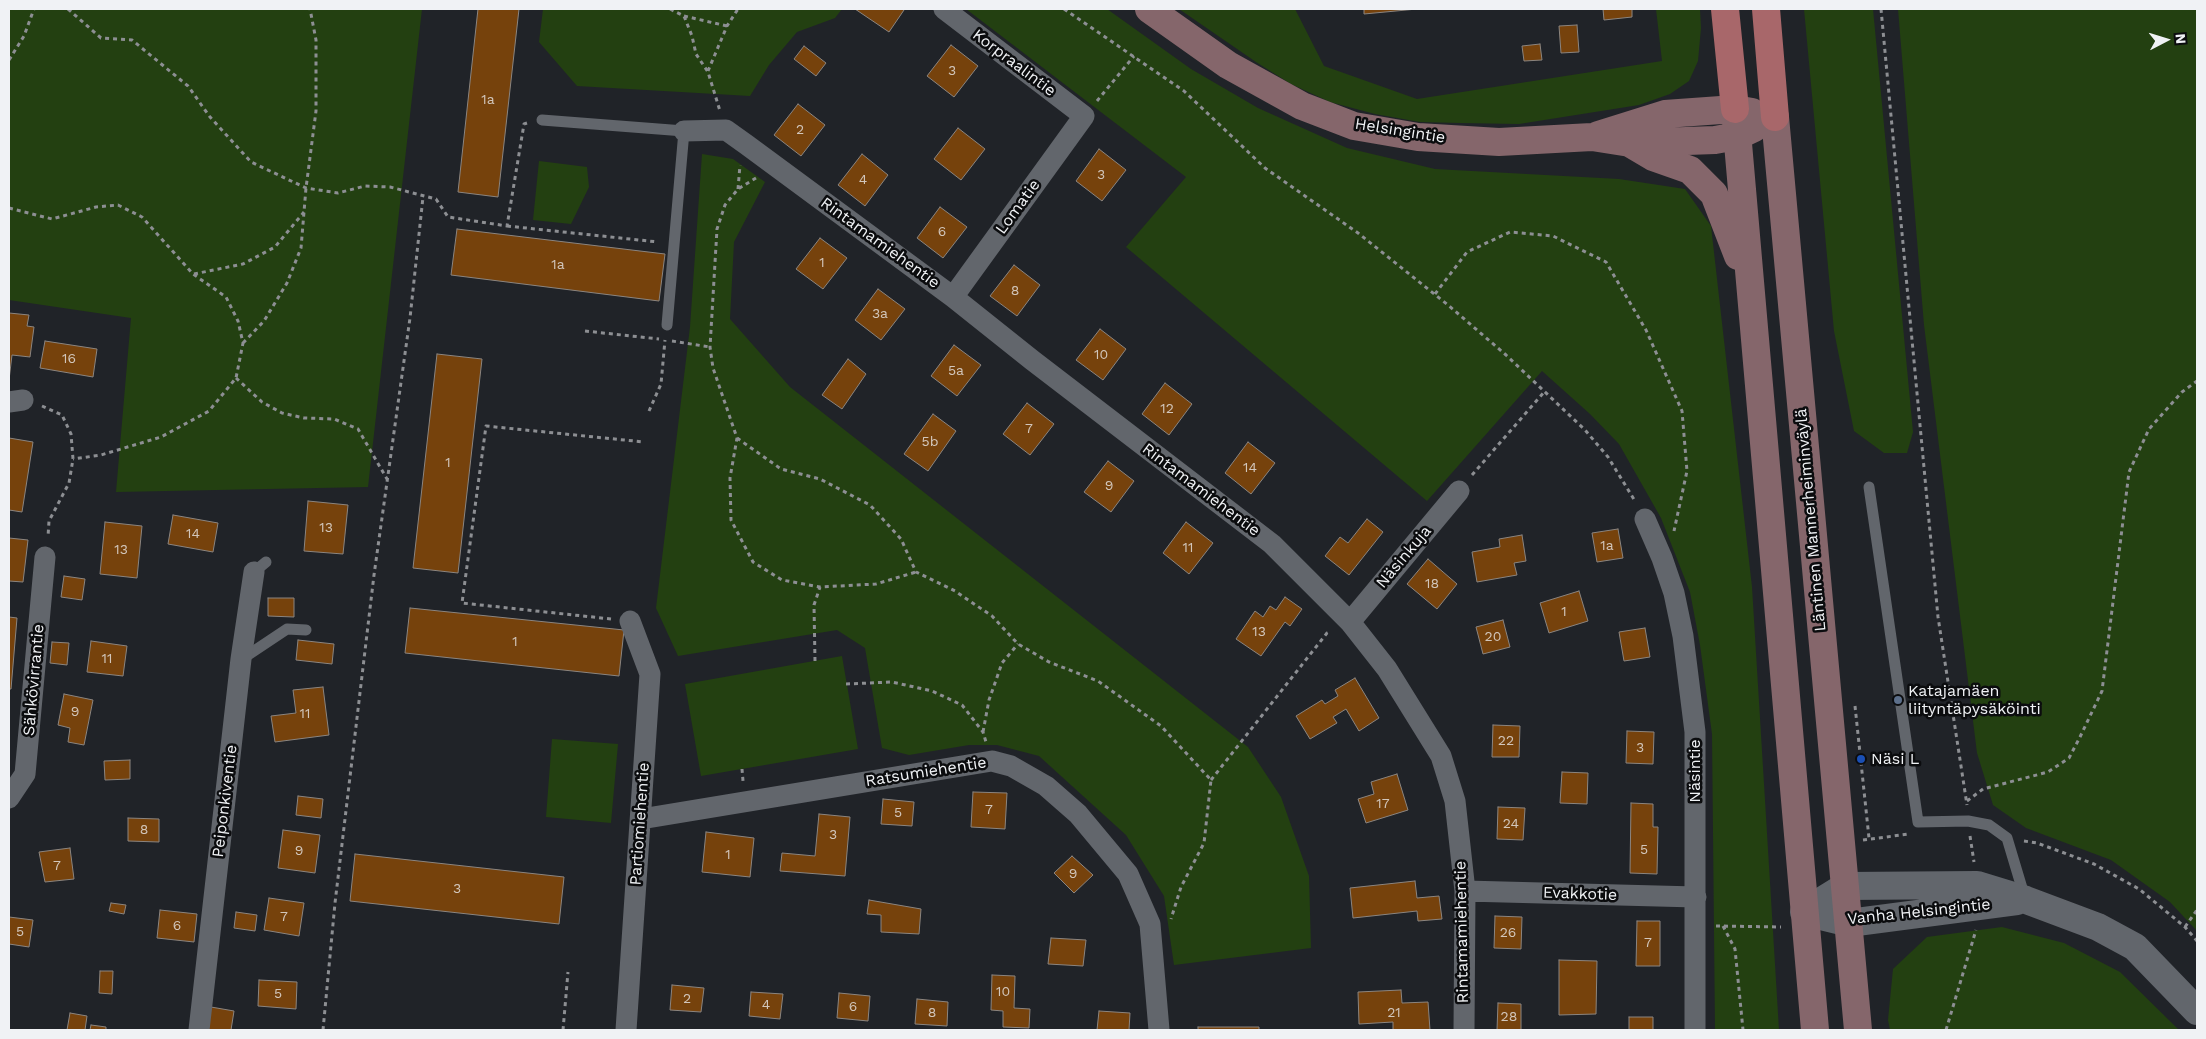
<!DOCTYPE html>
<meta charset="utf-8">
<style>
body{margin:0}
#map{position:relative;width:2206px;height:1039px;overflow:hidden;background:#202328;font-family:"Work Sans",sans-serif}
canvas{display:block}
.frame{position:absolute;inset:0;border:10px solid #f0f2f5;pointer-events:none}
.north{position:absolute;left:2141px;top:15px;width:50px;height:50px;-webkit-text-stroke:4px #0b0c0e;paint-order:stroke;rotate:85deg;font-size:14px;font-weight:700;line-height:20px;text-align:center;color:#f0f2f5}
.north::after{content:'';display:block;margin:auto;width:18px;height:22px;background:#f0f2f5;clip-path:polygon(50% 0,100% 100%,50% 72%,0 100%)}
</style>
<div id="map">
<canvas width="2206" height="1039"></canvas>
<div class="frame"></div>
<div class="north">N</div>
</div>
<script>
const c = document.querySelector('canvas').getContext('2d');
c.lineJoin = 'round';
function fillPath(path, color) {
  c.fillStyle = color;
  c.fill(path, 'evenodd');
}
function shape(rows) {
  const path = new Path2D();
  for (const r of rows) {
    path.moveTo(r[0], r[1]);
    for (let i = 2; i < r.length; i += 2) path.lineTo(r[i], r[i + 1]);
  }
  return path;
}
function trace(path, color, width, dash) {
  c.strokeStyle = color;
  c.lineWidth = width;
  c.lineCap = dash ? 'butt' : 'round';
  c.setLineDash(dash || []);
  c.stroke(path);
}
function write(font, color, halo, rows, align = 'center') {
  c.font = font + ' "Work Sans",sans-serif';
  c.lineWidth = 5;
  c.setLineDash([]);
  c.textBaseline = 'middle';
  c.strokeStyle = halo;
  c.fillStyle = color;
  for (const [text, x, y, turn = 0] of rows) {
    c.save();
    c.translate(x, y);
    c.rotate((+turn || 0) * Math.PI / 180);
    c.textAlign = isNaN(turn) ? turn : align;
    if (halo) c.strokeText(text, 0, 0);
    c.fillText(text, 0, 0);
    c.restore();
  }
}
fillPath(shape([
 [9,9,422,9,368,487,116,492,131,318,9,300],
 [543,9,842,9,835,18,797,32,769,65,750,96,577,86,539,42],
 [966,9,1107,9,1191,69,1258,108,1347,148,1435,169,1619,179,1685,189,1711,226,1752,587,1779,1030,1715,1030,1712,734,1700,645,1690,592,1661,518,1619,444,1590,414,1542,371,1427,501,1126,247,1186,177],
 [1179,9,1295,9,1324,66,1417,99,1662,61,1656,9,1700,9,1701,28,1698,61,1689,81,1670,94,1639,105,1519,124,1460,123,1420,122,1375,114,1330,102,1291,84,1256,62],
 [1804,9,1873,9,1913,432,1907,453,1884,453,1854,431,1834,331],
 [1898,9,2197,9,2197,931,2170,902,2111,860,2026,828,1993,805,1977,753,1924,325],
 [702,154,733,159,765,182,734,242,730,319,790,387,1248,747,1281,797,1309,876,1311,948,1174,965,1164,896,1126,835,1039,756,997,745,969,745,909,755,882,748,865,648,837,630,678,656,656,608,690,327],
 [539,161,587,167,589,187,571,224,533,220],
 [842,656,858,749,701,776,685,684],
 [552,739,618,744,611,823,546,817],
 [2002,927,2064,943,2120,972,2179,1030,1890,1030,1888,1020,1893,969,1927,937]
]), '#234011');
const building = shape([
 [478,9,519,9,498,197,458,192,478,9],
 [855,9,902,9,904,10,889,32,855,9],
 [1364,9,1417,9,1364,14,1364,9],
 [1603,9,1632,9,1632,17,1604,20,1603,9],
 [1577,25,1579,52,1561,53,1559,26,1577,25],
 [1540,44,1542,60,1524,61,1522,46,1540,44],
 [951,45,978,66,954,97,927,76,951,45],
 [804,46,826,63,816,76,794,59,804,46],
 [798,104,825,125,801,156,774,135,798,104],
 [958,128,985,149,961,180,934,159,958,128],
 [1099,149,1126,170,1102,201,1076,181,1099,149],
 [862,154,888,175,865,206,838,185,862,154],
 [940,207,967,227,943,258,917,238,940,207],
 [457,229,665,254,659,301,451,275,457,229],
 [820,238,847,258,823,289,796,269,820,238],
 [1014,265,1040,285,1017,316,990,296,1014,265],
 [878,289,905,309,881,340,855,320,878,289],
 [9,313,29,315,27,326,34,327,30,357,12,355,9,380,9,313],
 [1100,329,1126,349,1103,380,1076,360,1100,329],
 [45,341,97,349,93,377,40,368,45,341],
 [954,345,981,365,957,396,931,376,954,345],
 [437,354,482,359,458,573,413,568,437,354],
 [848,359,866,374,842,409,822,395,848,359],
 [1165,383,1192,404,1169,435,1142,414,1165,383],
 [1027,403,1054,424,1030,455,1003,434,1027,403],
 [933,414,956,431,928,471,904,454,933,414],
 [9,438,33,442,22,512,9,510,9,438],
 [1248,442,1275,463,1251,494,1225,473,1248,442],
 [1108,461,1134,481,1111,512,1084,492,1108,461],
 [308,501,348,505,343,554,304,551,308,501],
 [173,515,218,523,213,552,168,544,173,515],
 [1367,519,1383,532,1349,575,1325,556,1340,537,1348,543,1367,519],
 [105,522,142,526,137,578,100,574,105,522],
 [1186,522,1213,543,1189,574,1163,553,1186,522],
 [1618,529,1623,558,1597,562,1592,533,1618,529],
 [1522,535,1526,561,1514,563,1517,575,1477,582,1472,552,1500,547,1499,539,1522,535],
 [9,538,28,540,23,582,9,581,9,538],
 [1428,559,1457,584,1437,609,1407,584,1428,559],
 [64,576,85,579,82,600,61,597,64,576],
 [1579,591,1588,621,1549,633,1540,603,1579,591],
 [1285,597,1302,609,1290,626,1285,622,1261,656,1236,639,1255,611,1263,617,1270,606,1276,610,1285,597],
 [268,598,294,598,294,617,268,616,268,598],
 [410,608,624,630,619,676,405,653,410,608],
 [9,617,17,618,11,689,9,689,9,617],
 [1503,620,1510,647,1483,654,1476,627,1503,620],
 [1645,628,1650,657,1624,661,1619,632,1645,628],
 [298,640,334,644,332,664,296,660,298,640],
 [91,641,127,646,123,676,87,672,91,641],
 [52,642,69,643,67,665,50,663,52,642],
 [1355,678,1379,718,1359,731,1346,709,1333,717,1337,723,1310,739,1296,716,1322,700,1325,704,1338,696,1335,690,1355,678],
 [323,687,329,735,275,742,271,716,296,713,293,690,323,687],
 [64,694,93,700,84,745,68,742,70,728,58,725,64,694],
 [1493,725,1520,726,1519,757,1492,757,1493,725],
 [1627,731,1654,732,1653,764,1626,763,1627,731],
 [130,760,130,779,105,780,104,761,130,760],
 [1562,772,1588,773,1587,804,1560,803,1562,772],
 [1397,774,1408,810,1366,823,1358,799,1374,794,1371,782,1397,774],
 [973,792,1007,793,1005,829,971,827,973,792],
 [298,796,323,799,321,818,296,815,298,796],
 [883,799,914,802,912,826,881,824,883,799],
 [1631,803,1653,804,1653,827,1658,827,1657,874,1630,873,1631,803],
 [1498,807,1525,808,1523,840,1497,839,1498,807],
 [819,814,850,817,845,876,780,871,782,853,815,856,819,814],
 [128,818,159,819,159,842,128,841,128,818],
 [283,830,320,835,315,873,278,868,283,830],
 [706,832,754,838,750,877,702,872,706,832],
 [70,848,74,879,45,882,39,852,70,848],
 [355,854,564,877,559,924,350,901,355,854],
 [1072,856,1093,875,1074,893,1054,873,1072,856],
 [1415,881,1417,898,1439,896,1442,919,1418,921,1417,911,1353,918,1350,888,1415,881],
 [269,898,304,903,299,936,264,930,269,898],
 [869,900,921,909,919,934,881,932,881,915,867,914,869,900],
 [111,903,126,905,124,914,109,911,111,903],
 [160,910,197,914,194,942,157,938,160,910],
 [236,912,257,915,255,931,234,928,236,912],
 [1495,916,1522,917,1521,949,1494,948,1495,916],
 [9,917,33,920,29,947,9,944,9,917],
 [1637,921,1660,921,1660,966,1636,966,1637,921],
 [1051,938,1086,940,1083,966,1048,964,1051,938],
 [1559,960,1597,961,1596,1014,1559,1015,1559,960],
 [100,971,113,971,112,994,99,993,100,971],
 [992,975,1015,976,1014,1008,1030,1009,1029,1028,1003,1027,1003,1011,991,1010,992,975],
 [259,980,297,982,296,1009,258,1006,259,980],
 [672,985,704,988,701,1012,670,1010,672,985],
 [1401,990,1402,1003,1428,1002,1430,1030,1393,1030,1393,1022,1359,1024,1358,992,1401,990],
 [751,992,783,994,780,1019,749,1016,751,992],
 [839,993,870,996,868,1021,837,1018,839,993],
 [917,999,948,1002,947,1026,915,1024,917,999],
 [1498,1003,1521,1004,1521,1030,1497,1030,1498,1003],
 [211,1007,234,1011,231,1030,208,1030,211,1007],
 [1099,1011,1130,1013,1129,1030,1097,1030,1099,1011],
 [70,1013,87,1016,85,1030,67,1030,70,1013],
 [1629,1017,1653,1017,1653,1030,1629,1030,1629,1017],
 [91,1025,106,1027,106,1030,90,1030,91,1025],
 [1198,1027,1259,1027,1259,1030,1198,1030,1198,1027]
]);
fillPath(building, '#76420c');
trace(building, '#8b8580', 1);
trace(shape([
 [68,9,101,38,132,40,188,86,210,117,251,162,306,188,338,193,365,186,390,187,436,199,448,217,507,226,524,124,527,123],
 [670,9,684,16,692,36,696,54,708,72,720,111],
 [1064,9,1184,91,1265,168,1358,233,1448,305,1506,355,1585,430,1608,457,1635,501],
 [1881,9,1938,617,1967,805],
 [684,16,727,26],
 [9,60,24,36,34,9],
 [708,71,727,26,738,9],
 [1097,101,1134,56],
 [756,178,738,189,725,205,717,229,710,347,713,368,737,438,730,478,731,520,753,562,782,580,820,587,876,584,916,572],
 [738,189,740,165],
 [9,208,52,219,96,207,118,205,142,217,193,274,226,297,238,321,243,343,236,378,209,411,161,437,101,455,73,459],
 [507,226,658,242],
 [194,274,243,264,275,247,304,212],
 [1435,294,1467,252,1510,232,1553,236,1606,262,1646,330,1682,411,1687,471,1674,531],
 [585,331,659,339],
 [672,341,710,347],
 [243,343,264,321,287,283,301,248,306,188,316,111,316,40,310,9],
 [236,378,262,402,282,413,304,418,334,419,358,429,387,479],
 [42,406,62,415,71,434,73,459,69,483,49,521,48,537],
 [649,411,661,384,665,340],
 [737,438,781,469,820,479,870,505,901,539,916,572,955,591,992,616,1018,644,1049,662,1098,681,1161,726,1211,780,1204,843,1181,887,1171,919],
 [1472,475,1545,391],
 [611,619,462,603,486,426,644,442],
 [815,661,814,605,820,587],
 [846,684,892,682,932,691,962,705,983,732,986,742],
 [1855,706,1869,838],
 [983,732,989,700,1002,663,1018,644],
 [742,769,743,781],
 [1211,780,1327,633,1331,631],
 [1967,801,1983,789,2048,772,2069,758,2080,737,2102,691,2129,472,2149,429,2182,392,2197,381],
 [1970,836,1974,862],
 [1863,840,1909,834],
 [2024,841,2037,843,2094,864,2139,889,2185,927,2197,941],
 [1716,926,1781,927],
 [1723,926,1735,949,1743,1030],
 [2185,927,2197,910],
 [323,1030,335,903,374,575,410,318,423,197],
 [563,1030,568,972],
 [1946,1030,1976,930]
]), '#8d8f93', 3, [4, 4]);
trace(shape([
 [542,120,684,131,667,325],
 [1869,487,1918,822,1968,821,1989,825,2007,838,2025,898],
 [254,572,266,562],
 [242,659,287,629,306,630]
]), '#62666c', 11);
trace(shape([
 [944,9,1084,116,953,297],
 [684,131,726,130,747,145,953,297,1032,360,1272,544,1350,622,1387,669,1441,756,1455,801,1465,891,1464,1030],
 [9,402,23,400],
 [1645,519,1662,558,1674,593,1683,636,1695,732,1695,1030],
 [1350,622,1459,491],
 [9,798,25,774,45,557],
 [641,819,992,761,1011,766,1046,786,1078,814,1128,874,1150,924,1159,1030],
 [1465,891,1696,897],
 [199,1030,241,659,254,572],
 [626,1030,650,674,630,621]
]), '#62666c', 21);
trace(shape([
 [1804,912,1846,886,1977,885,2026,900,2098,927,2135,947,2197,1011],
 [1804,912,1849,923,2017,901]
]), '#62666c', 28);
trace(shape([
 [1149,9,1228,65,1302,106,1354,126,1418,137,1499,142,1592,137,1630,143,1715,140,1737,136,1754,128],
 [1735,109,1815,1030],
 [1775,117,1858,1030],
 [1598,135,1665,114,1735,109,1752,112],
 [1631,144,1653,157,1690,170,1714,194,1738,256]
]), '#85666b', 28);
trace(shape([
 [1725,9,1735,109],
 [1766,9,1775,117]
]), '#a8676a', 28);
for (const [x, y, r, color] of [
 [1898,700,5,"#5c6f8a"],
 [1861,759,5,"#1a4fb4"]
]) {
  const dot = new Path2D();
  dot.arc(x, y, r, 0, 2 * Math.PI);
  c.fillStyle = color;
  c.fill(dot);
  trace(dot, '#0b0c0e', 2);
}
write('14px', '#d2c6bb', null, [
 ["3",952,71],
 ["1a",488,100],
 ["2",800,130],
 ["3",1101,175],
 ["4",863,180],
 ["6",942,232],
 ["1",822,263],
 ["1a",558,265],
 ["8",1015,291],
 ["3a",880,314],
 ["10",1101,355],
 ["16",69,359],
 ["5a",956,371],
 ["12",1167,409],
 ["7",1029,429],
 ["5b",930,442],
 ["1",448,463],
 ["14",1250,468],
 ["9",1109,486],
 ["13",326,528],
 ["14",193,534],
 ["1a",1607,546],
 ["11",1188,548],
 ["13",121,550],
 ["18",1432,584],
 ["1",1564,612],
 ["13",1259,632],
 ["20",1493,637],
 ["1",515,642],
 ["11",107,659],
 ["9",75,712],
 ["11",305,714],
 ["22",1506,741],
 ["3",1640,748],
 ["17",1383,804],
 ["7",989,810],
 ["5",898,813],
 ["24",1511,824],
 ["8",144,830],
 ["3",833,835],
 ["5",1644,850],
 ["9",299,851],
 ["1",728,855],
 ["7",57,866],
 ["9",1073,874],
 ["3",457,889],
 ["7",284,917],
 ["6",177,926],
 ["5",20,932],
 ["26",1508,933],
 ["7",1648,943],
 ["10",1003,992],
 ["5",278,994],
 ["2",687,999],
 ["4",766,1005],
 ["6",853,1007],
 ["8",932,1013],
 ["21",1394,1013],
 ["28",1509,1017]
]);
write('16px', '#f0f2f5', '#0b0c0e', [
 ["Korpraalintie",1014,63,37],
 ["Helsingintie",1400,131,9],
 ["Lomatie",1018,207,-54],
 ["Rintamamiehentie",880,243,36],
 ["Rintamamiehentie",1201,490,37],
 ["Läntinen Mannerheiminväylä",1811,520,-95],
 ["Näsinkuja",1404,557,-50],
 ["Sähkövirrantie",34,680,-85],
 ["Näsintie",1695,771,-90],
 ["Ratsumiehentie",926,772,-9],
 ["Peiponkiventie",225,801,-83],
 ["Partiomiehentie",640,824,-86],
 ["Evakkotie",1580,894,2],
 ["Vanha Helsingintie",1919,912,-6],
 ["Rintamamiehentie",1462,932,-91]
]);
write('16px', '#f0f2f5', '#0b0c0e', [
 ["Katajamäen",1908,691],
 ["liityntäpysäköinti",1908,709],
 ["Näsi L",1871,759]
], 'left');
</script>
